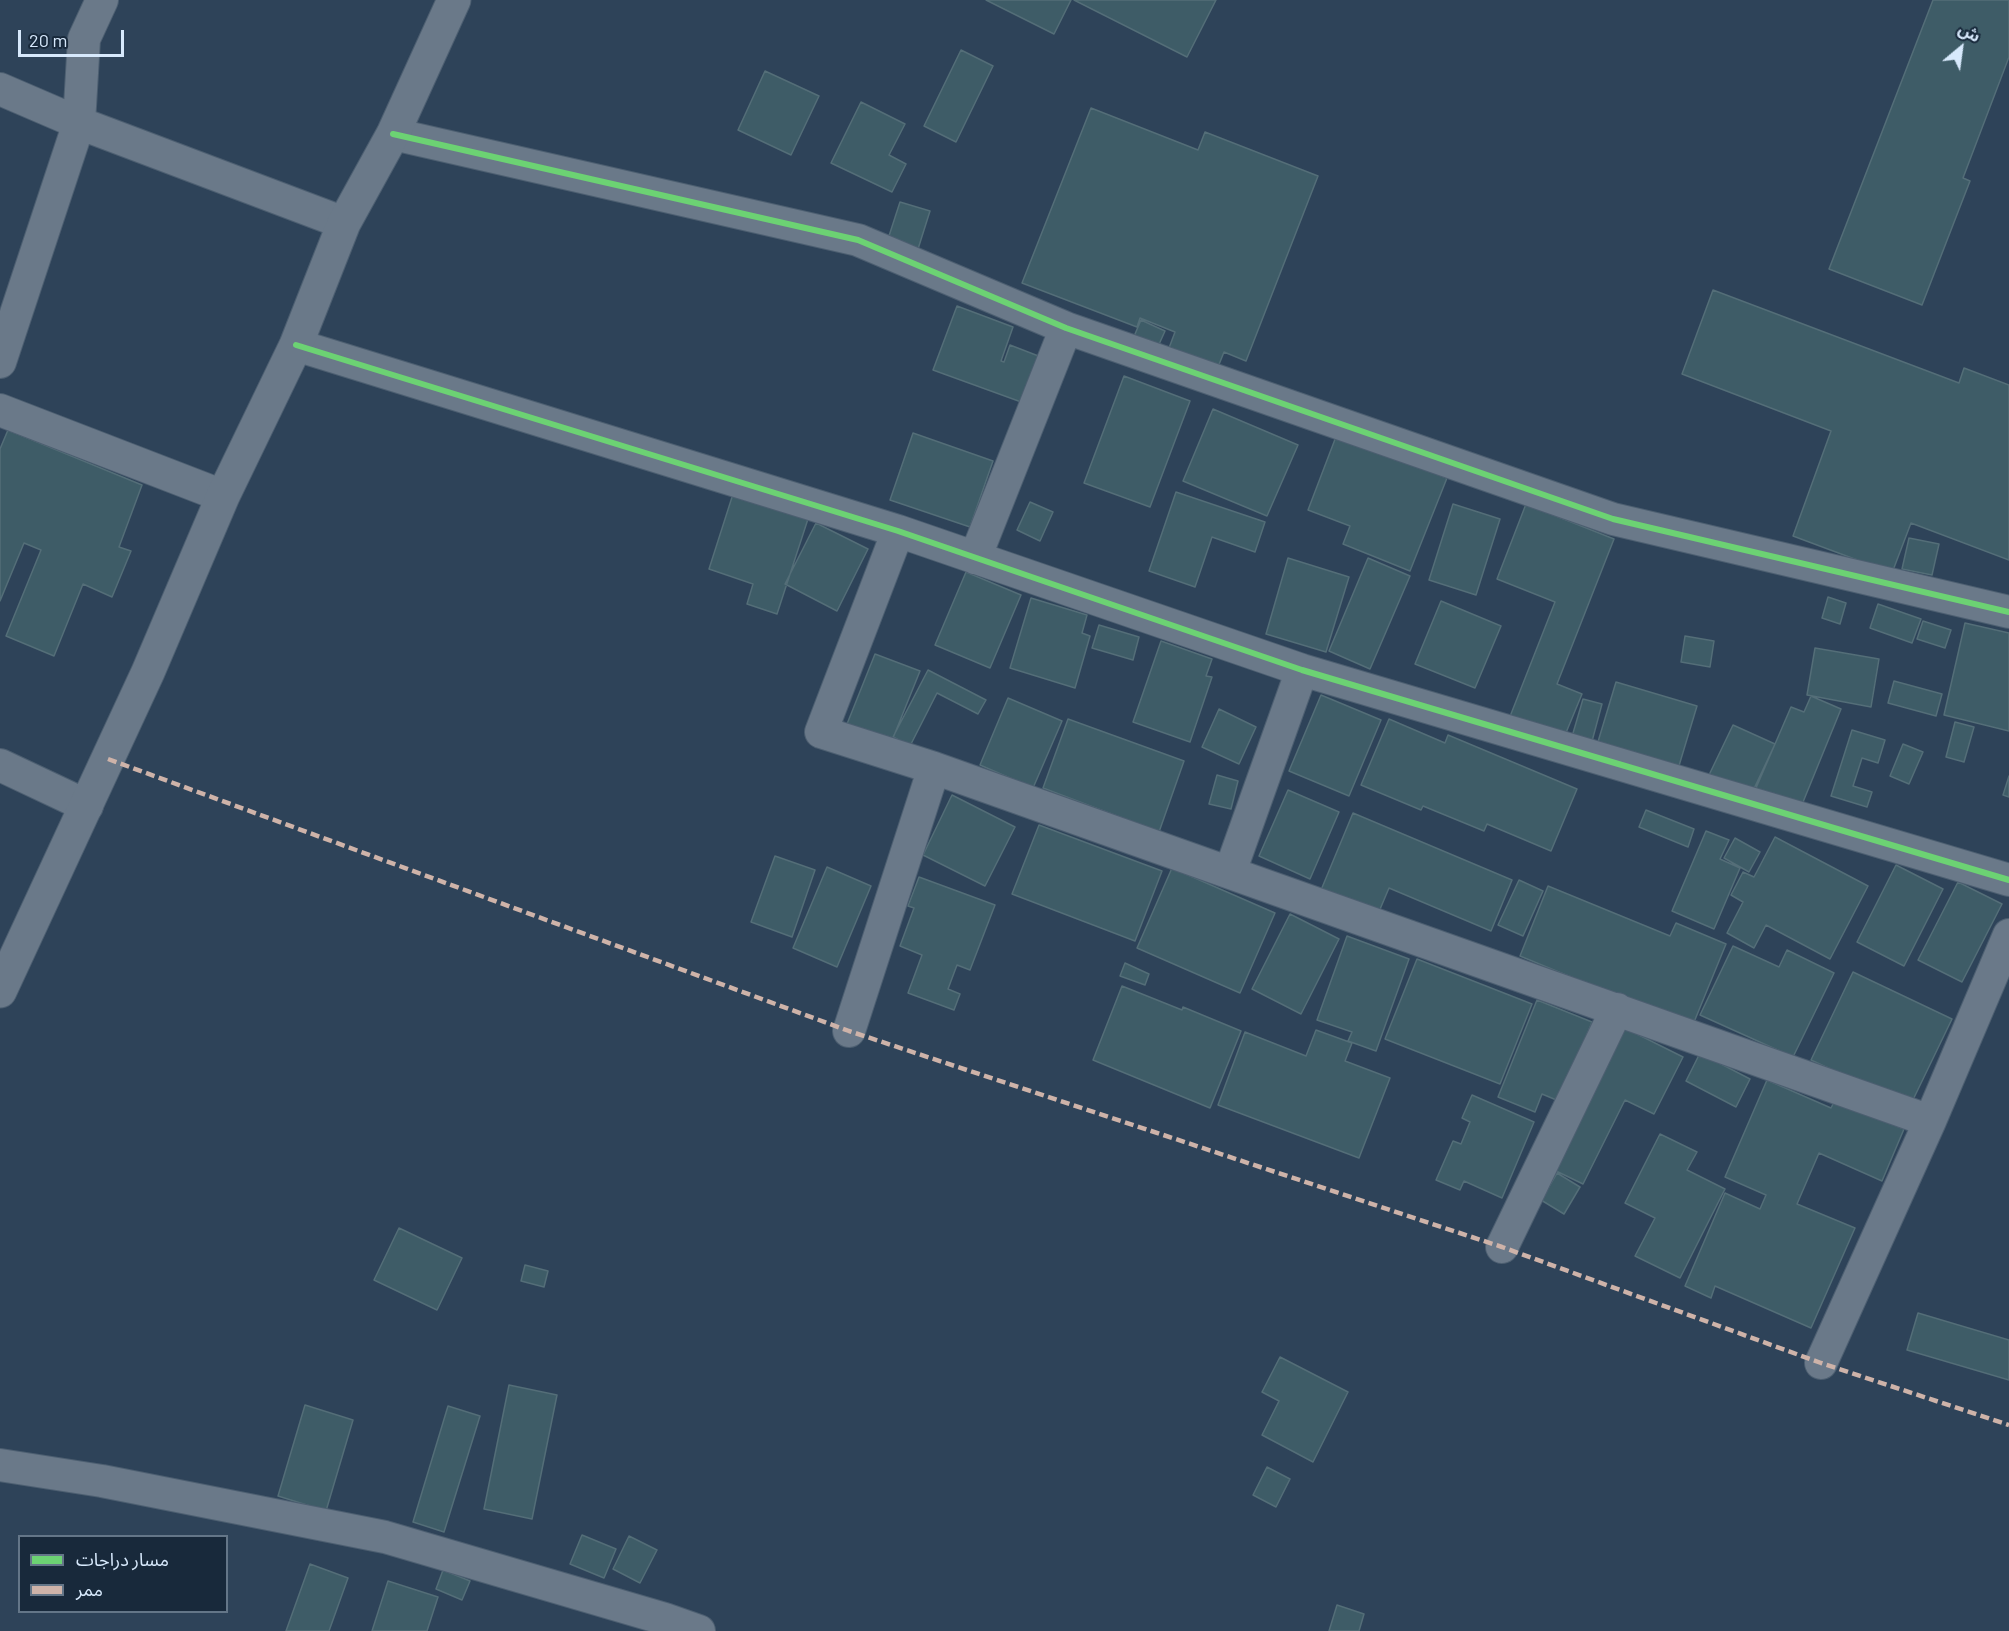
<!DOCTYPE html>
<meta charset="utf-8">
<style>
body{margin:0}
#map{position:relative;width:2009px;height:1631px;overflow:hidden;background:#2e4359;font-family:Barlow,"Noto Sans Arabic",sans-serif}
canvas{display:block}
.legend{position:absolute;left:18px;top:1535px;width:210px;height:78px;box-sizing:border-box;background:#18293b;border:2px solid #647688;margin:0;padding:8px 10px;list-style:none;font-size:18px;color:#d7e9fc}
.legend li{display:flex;align-items:center;gap:12px;height:30px}
.legend b{width:30px;border:2px solid #647688}
.north{position:absolute;left:1931px;top:18px;width:60px;height:60px;-webkit-text-stroke:4px #18293b;paint-order:stroke;rotate:29deg;font-size:16px;font-weight:700;line-height:24px;text-align:center;color:#d7e9fc}
.north::after{content:'';display:block;margin:auto;width:21px;height:27px;background:#d7e9fc;clip-path:polygon(50% 0,100% 100%,50% 72%,0 100%)}
.scale{position:absolute;left:18px;top:30px;width:106px;height:27px;box-sizing:border-box;border:3px solid #d7e9fc;border-top:0;padding-left:8px;font-size:18px;line-height:21px;white-space:nowrap;color:#d7e9fc;-webkit-text-stroke:4px #18293b;paint-order:stroke}
</style>
<div id="map">
<canvas width="2009" height="1631"></canvas>
<ul class="legend">
<li><b style="height:8px;background:#6cd273"></b>مسار دراجات</li>
<li><b style="height:8px;background:#ceb3a9"></b>ممر</li>
</ul>
<div class="north">ش</div>
<div class="scale">20 m</div>
</div>
<script>
const c = document.querySelector('canvas').getContext('2d');
c.lineJoin = 'round';
function fillPath(path, color) {
  c.fillStyle = color;
  c.fill(path, 'evenodd');
}
function shape(rows) {
  const path = new Path2D();
  for (const r of rows) {
    path.moveTo(r[0], r[1]);
    for (let i = 2; i < r.length; i += 2) path.lineTo(r[i], r[i + 1]);
  }
  return path;
}
function trace(path, color, width, dash) {
  c.strokeStyle = color;
  c.lineWidth = width;
  c.lineCap = dash ? 'butt' : 'round';
  c.setLineDash(dash || []);
  c.stroke(path);
}
const building = shape([
 [986,0,1071,0,1054,34,986,0],
 [1074,0,1216,0,1187,57,1074,0],
 [1933,0,2009,0,2009,57,1963,178,1970,181,1922,305,1829,269,1933,0],
 [961,50,993,66,956,142,924,126,961,50],
 [765,71,819,96,791,155,738,130,765,71],
 [861,102,905,124,889,155,906,164,892,192,831,163,861,102],
 [1091,108,1198,150,1205,132,1318,176,1246,361,1224,352,1218,367,1169,348,1175,332,1140,318,1137,327,1022,283,1091,108],
 [900,202,930,211,918,249,888,239,900,202],
 [1713,290,1959,383,1964,368,2009,385,2009,560,1911,523,1892,573,1793,536,1831,431,1682,374,1713,290],
 [957,306,1013,327,1001,361,1004,362,1010,345,1041,357,1024,403,933,370,957,306],
 [1141,320,1165,331,1156,351,1132,341,1141,320],
 [1124,376,1190,401,1150,507,1084,483,1124,376],
 [1213,409,1298,445,1267,516,1183,481,1213,409],
 [8,430,142,485,119,547,131,551,112,597,83,584,54,656,6,636,41,550,24,543,0,601,0,449,8,430],
 [913,433,993,461,970,527,890,500,913,433],
 [1337,434,1447,478,1410,571,1343,544,1350,526,1308,510,1337,434],
 [1176,492,1265,522,1255,552,1212,537,1195,587,1149,571,1176,492],
 [733,494,808,519,777,614,747,604,753,584,709,569,733,494],
 [1030,502,1053,512,1040,541,1017,530,1030,502],
 [1453,504,1500,519,1476,595,1429,580,1453,504],
 [1526,504,1614,539,1557,684,1582,694,1563,740,1509,719,1555,602,1497,579,1526,504],
 [816,523,868,549,837,611,785,584,816,523],
 [1909,538,1939,544,1932,575,1902,569,1909,538],
 [1288,558,1349,577,1326,652,1266,634,1288,558],
 [1368,558,1410,576,1370,669,1329,651,1368,558],
 [966,572,1021,595,990,668,935,645,966,572],
 [1828,597,1846,603,1840,624,1822,618,1828,597],
 [1031,598,1087,615,1082,633,1090,636,1075,688,1010,668,1031,598],
 [1441,601,1501,626,1475,688,1415,664,1441,601],
 [1878,604,1921,619,1912,643,1870,628,1878,604],
 [1923,621,1951,630,1945,648,1917,639,1923,621],
 [1965,623,2009,633,2009,731,1944,715,1965,623],
 [1099,625,1139,637,1133,660,1092,648,1099,625],
 [1685,636,1714,641,1710,667,1681,662,1685,636],
 [1161,641,1212,659,1206,676,1212,677,1190,742,1133,722,1161,641],
 [1815,648,1879,659,1871,707,1807,695,1815,648],
 [875,654,920,671,891,743,847,724,875,654],
 [928,670,986,700,978,714,937,693,910,746,893,737,928,670],
 [1894,681,1942,694,1936,716,1888,703,1894,681],
 [1616,682,1697,706,1678,769,1597,745,1616,682],
 [1321,695,1381,720,1349,796,1289,771,1321,695],
 [1811,696,1841,709,1801,807,1756,788,1791,707,1804,712,1811,696],
 [1008,698,1062,721,1033,788,980,765,1008,698],
 [1583,699,1602,704,1591,745,1571,740,1583,699],
 [1219,709,1256,727,1239,764,1202,747,1219,709],
 [1068,719,1184,761,1159,832,1043,788,1068,719],
 [1389,719,1445,743,1448,735,1577,789,1551,851,1487,824,1484,831,1423,806,1421,810,1361,785,1389,719],
 [1955,722,1974,727,1964,762,1946,757,1955,722],
 [1733,725,1775,744,1751,795,1709,775,1733,725],
 [1852,730,1885,740,1878,763,1862,758,1853,786,1872,792,1867,807,1831,796,1852,730],
 [1903,744,1923,752,1909,784,1890,776,1903,744],
 [1217,775,1238,781,1231,809,1209,804,1217,775],
 [2009,776,2009,797,2003,795,2009,776],
 [1288,790,1339,812,1310,879,1259,856,1288,790],
 [952,795,1015,827,985,886,923,855,952,795],
 [1646,810,1694,829,1688,847,1639,827,1646,810],
 [1353,813,1512,880,1491,931,1389,888,1378,914,1321,890,1353,813],
 [1039,825,1162,871,1135,941,1012,894,1039,825],
 [1706,831,1729,840,1720,859,1740,868,1714,929,1672,911,1706,831],
 [1775,837,1868,886,1830,959,1766,925,1754,948,1727,933,1743,902,1731,895,1743,872,1754,877,1775,837],
 [1735,838,1760,852,1749,872,1724,858,1735,838],
 [775,856,815,870,792,937,751,922,775,856],
 [1896,865,1943,889,1904,966,1857,942,1896,865],
 [827,867,871,886,837,967,793,948,827,867],
 [1172,868,1275,913,1240,993,1137,948,1172,868],
 [919,877,995,905,970,970,957,965,948,989,960,994,954,1010,908,993,922,955,900,946,914,908,908,906,919,877],
 [1519,880,1543,891,1523,936,1498,925,1519,880],
 [1958,882,2002,904,1962,982,1918,960,1958,882],
 [1548,886,1670,936,1676,923,1726,944,1692,1027,1520,956,1548,886],
 [1290,914,1339,939,1301,1014,1252,989,1290,914],
 [1347,936,1409,959,1376,1051,1348,1041,1352,1032,1317,1020,1347,936],
 [1733,946,1779,967,1787,950,1834,973,1793,1057,1700,1015,1733,946],
 [1417,959,1532,1004,1500,1084,1385,1039,1417,959],
 [1125,963,1149,974,1145,985,1120,976,1125,963],
 [1853,972,1952,1019,1910,1106,1811,1060,1853,972],
 [1122,986,1182,1010,1183,1007,1241,1031,1210,1108,1093,1060,1122,986],
 [1537,1000,1592,1022,1575,1066,1566,1104,1542,1094,1535,1112,1498,1097,1537,1000],
 [1625,1028,1683,1057,1654,1114,1625,1100,1583,1184,1554,1170,1625,1028],
 [1316,1030,1352,1043,1345,1061,1390,1078,1359,1158,1218,1105,1245,1032,1306,1056,1316,1030],
 [1700,1053,1750,1079,1736,1107,1686,1081,1700,1053],
 [1767,1080,1831,1108,1835,1100,1904,1129,1882,1181,1819,1153,1797,1204,1855,1228,1811,1328,1715,1286,1711,1298,1685,1286,1725,1193,1760,1209,1766,1195,1725,1177,1767,1080],
 [1472,1095,1534,1122,1502,1198,1464,1181,1460,1190,1436,1180,1453,1141,1461,1144,1470,1122,1462,1118,1472,1095],
 [1660,1134,1697,1152,1687,1170,1725,1189,1680,1278,1635,1256,1655,1218,1625,1203,1660,1134],
 [1557,1173,1580,1187,1564,1214,1541,1200,1557,1173],
 [399,1228,462,1258,437,1310,374,1280,399,1228],
 [525,1265,548,1271,544,1287,521,1281,525,1265],
 [1918,1313,2009,1340,2009,1380,1907,1350,1918,1313],
 [1280,1357,1348,1392,1313,1462,1262,1435,1279,1401,1262,1392,1280,1357],
 [509,1385,557,1395,532,1519,484,1509,509,1385],
 [305,1405,353,1420,326,1511,278,1496,305,1405],
 [448,1406,480,1416,444,1532,413,1522,448,1406],
 [1267,1467,1290,1479,1276,1507,1253,1495,1267,1467],
 [582,1535,616,1549,604,1578,570,1564,582,1535],
 [629,1536,657,1550,640,1583,613,1569,629,1536],
 [310,1564,348,1578,329,1631,286,1631,310,1564],
 [443,1570,470,1581,462,1600,436,1589,443,1570],
 [388,1581,438,1597,427,1631,372,1631,388,1581],
 [1337,1605,1364,1614,1359,1631,1329,1631,1337,1605]
]);
fillPath(building, '#3e5c67');
trace(building, '#546e78', 1.5);
const street = shape([
 [0,89,79,123,344,223],
 [393,134,858,240,1066,328,1613,519,2009,612],
 [296,345,898,531,1302,670,2009,880],
 [0,362,79,123,84,39,102,0],
 [0,410,223,496],
 [898,531,821,732,934,768,1930,1121],
 [975,558,1066,328],
 [0,765,87,806],
 [1230,872,1302,670],
 [849,1031,934,768],
 [1502,1247,1617,1009],
 [1821,1363,1930,1121,2009,935],
 [0,1465,102,1481,385,1537,665,1619,699,1631]
]);
const secondary = shape([
 [0,991,148,672,223,496,296,345,344,223,393,134,454,0]
]);
trace(street, '#4d5f71', 34);
trace(secondary, '#4d5f71', 35);
trace(street, '#6a7989', 32);
trace(secondary, '#6a7989', 33);
trace(shape([
 [108,759,849,1031,1502,1247,1821,1363,2009,1425]
]), '#ceb3a9', 4.5, [9, 4.5]);
trace(shape([
 [393,134,858,240,1066,328,1613,519,2009,612],
 [296,345,898,531,1302,670,2009,880]
]), '#6cd273', 6);
</script>
